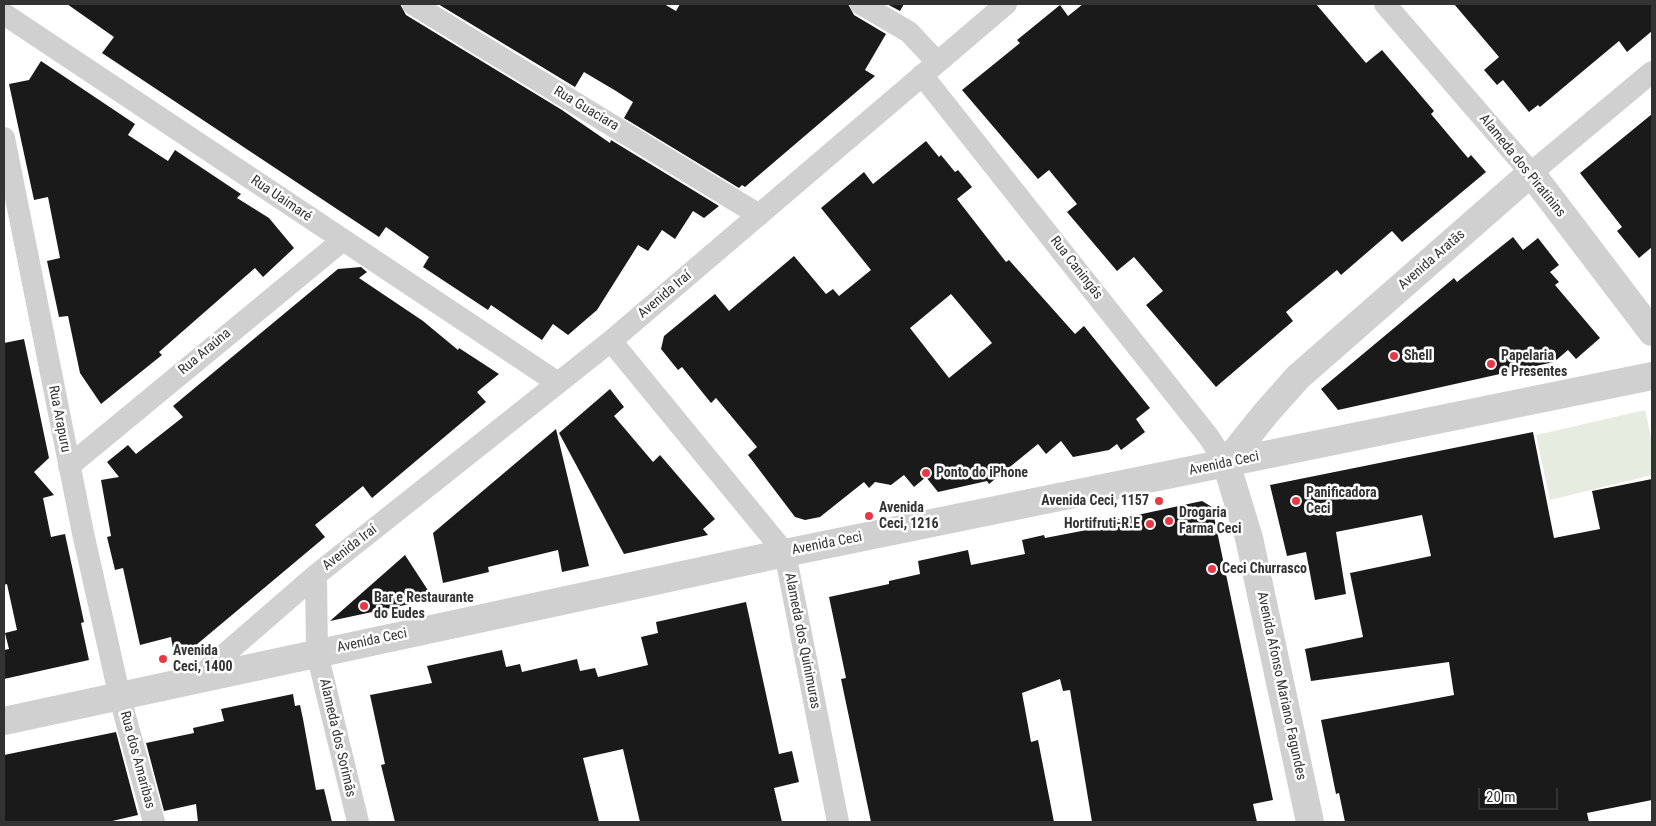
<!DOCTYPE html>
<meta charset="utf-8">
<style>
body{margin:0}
#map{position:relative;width:1656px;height:826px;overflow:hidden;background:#fff;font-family:"Roboto Condensed",sans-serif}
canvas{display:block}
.frame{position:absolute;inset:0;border:5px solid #333;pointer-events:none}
.scale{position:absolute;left:1478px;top:788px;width:80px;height:22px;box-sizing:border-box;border:2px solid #333;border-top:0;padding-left:6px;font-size:15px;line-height:18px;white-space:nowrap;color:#333;-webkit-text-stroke:4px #fff;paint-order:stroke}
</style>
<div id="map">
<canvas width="1656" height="826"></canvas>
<div class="frame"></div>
<div class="scale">20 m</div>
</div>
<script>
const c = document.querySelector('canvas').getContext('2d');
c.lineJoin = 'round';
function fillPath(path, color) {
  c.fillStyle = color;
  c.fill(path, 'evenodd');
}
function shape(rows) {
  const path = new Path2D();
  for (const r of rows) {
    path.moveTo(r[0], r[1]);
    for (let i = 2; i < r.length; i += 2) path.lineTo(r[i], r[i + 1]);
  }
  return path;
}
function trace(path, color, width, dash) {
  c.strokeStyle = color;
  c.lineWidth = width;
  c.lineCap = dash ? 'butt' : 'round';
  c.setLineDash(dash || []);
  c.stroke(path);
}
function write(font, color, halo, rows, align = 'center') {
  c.font = font + ' "Roboto Condensed",sans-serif';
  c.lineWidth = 5;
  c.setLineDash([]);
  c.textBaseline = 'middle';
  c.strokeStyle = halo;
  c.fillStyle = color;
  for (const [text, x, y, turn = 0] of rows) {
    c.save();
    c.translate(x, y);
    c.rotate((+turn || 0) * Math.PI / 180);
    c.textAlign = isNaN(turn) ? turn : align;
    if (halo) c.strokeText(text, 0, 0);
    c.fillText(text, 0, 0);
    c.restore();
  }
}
fillPath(shape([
 [1645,410,1652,442,1652,475,1550,500,1536,435]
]), '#e6ecdf');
fillPath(shape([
 [67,4,400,4,406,15,562,110,610,143,611,140,719,206,704,218,693,211,675,239,662,230,648,251,638,245,597,310,568,335,553,324,542,340,491,305,488,310,423,267,429,257,386,227,379,237,102,53,114,37],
 [438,4,664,4,676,11,680,4,848,4,854,15,886,34,865,70,875,76,745,187,742,185,739,188,624,118,633,102,616,91,584,72,575,87],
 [887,4,904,4,900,11],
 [1083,4,1316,4,1366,63,1382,50,1434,111,1431,114,1468,158,1471,155,1486,172,1402,242,1392,231,1341,275,1337,270,1286,312,1293,321,1216,387,1146,305,1163,291,1134,257,1117,271,1067,212,1077,204,1049,170,1038,179,962,90,1020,43,1017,40,1060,5,1068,16],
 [1454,4,1652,4,1652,31,1627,52,1619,41,1540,107,1538,105,1529,112,1503,80,1497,85,1484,70,1499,57],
 [41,61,135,124,128,135,168,161,175,150,241,194,237,198,269,218,294,248,263,277,255,268,159,352,162,355,101,404,80,373,68,316,59,317,47,261,60,258,48,197,34,200,9,84,29,80],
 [1652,114,1652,247,1639,258,1617,231,1622,227,1580,173],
 [926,141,939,157,941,155,955,172,958,170,972,187,957,199,1006,262,1009,260,1075,334,1084,326,1150,408,1136,419,1145,432,1121,450,1117,444,1109,450,1073,457,1061,441,1046,454,1038,444,989,484,987,481,938,492,926,477,914,487,904,475,891,485,875,482,869,488,864,482,820,517,805,520,795,517,748,455,757,447,716,398,711,403,682,367,678,370,661,349,664,336,715,294,729,311,794,256,826,294,833,289,839,296,871,270,821,208,864,172,873,184],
 [951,294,992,343,949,378,910,328],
 [1513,237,1523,250,1538,238,1559,265,1550,272,1559,282,1555,285,1600,338,1576,359,1568,350,1554,362,1338,410,1321,389,1454,278,1457,282],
 [361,267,367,272,359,278,423,321,458,350,459,348,499,374,477,392,486,402,372,498,363,486,315,525,325,537,189,651,174,654,171,637,140,645,123,568,115,570,107,537,111,536,101,480,119,477,107,462,128,445,136,454,183,417,173,406,338,269],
 [24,339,49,458,34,472,54,495,43,498,51,537,65,534,84,622,81,623,89,660,4,679,4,650,9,649,5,633,17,630,7,584,4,585,4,343],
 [610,389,624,407,614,416,653,462,660,455,715,519,703,529,708,535,624,554,559,433],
 [556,429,589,566,562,572,558,550,488,567,489,572,443,583,433,533],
 [1533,432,1554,538,1600,529,1592,491,1652,479,1652,800,1587,813,1589,822,1345,822,1339,793,1336,794,1321,720,1454,695,1449,662,1311,681,1305,649,1363,637,1350,573,1431,556,1422,515,1336,532,1346,594,1315,600,1306,552,1287,556,1270,485],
 [1202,501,1212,507,1273,800,1253,804,1257,822,1092,822,1070,690,1063,691,1060,679,1022,693,1031,742,1038,740,1054,822,871,822,841,679,846,678,829,597,889,584,889,581,920,574,918,561,968,550,971,565,1025,554,1022,540,1044,535,1045,538,1092,529,1091,525],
 [405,555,431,595,418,599,419,602,330,621],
 [746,602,779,754,792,751,799,782,774,788,782,822,640,822,623,749,583,758,599,822,395,822,381,765,385,764,370,695,432,683,427,666,502,650,506,667,520,664,522,672,577,659,580,671,595,668,598,677,648,665,641,637,658,633,656,622],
 [293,694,295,706,300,705,303,719,316,790,324,789,332,822,198,822,196,804,164,811,146,743,194,733,193,728,224,721,221,709],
 [116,732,138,815,108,822,4,822,4,755]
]), '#1a1a1a');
trace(shape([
 [413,4,759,215],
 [861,4,909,32,937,62],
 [1385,4,1531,173,1652,72],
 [4,14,558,383],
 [922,75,1208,436,1226,463],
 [4,138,83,533,120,698,154,822],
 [611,341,785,553,838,822],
 [69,466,343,240],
 [316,575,317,653,358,822],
 [195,680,316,575,611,341,1006,4]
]), '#d0d0d0', 22);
trace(shape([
 [1226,463,1266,413,1298,377,1531,173,1652,332],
 [1226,463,1249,538,1310,822],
 [4,721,785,553,1652,376]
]), '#d0d0d0', 28);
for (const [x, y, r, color] of [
 [1394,356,5,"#e63946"],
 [1491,364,5,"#e63946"],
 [926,473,5,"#e63946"],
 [1159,501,5,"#e63946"],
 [1296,501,5,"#e63946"],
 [869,516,5,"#e63946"],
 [1169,521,5,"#e63946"],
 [1150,524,5,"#e63946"],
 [1212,569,5,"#e63946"],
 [364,606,5,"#e63946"],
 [163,659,5,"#e63946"]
]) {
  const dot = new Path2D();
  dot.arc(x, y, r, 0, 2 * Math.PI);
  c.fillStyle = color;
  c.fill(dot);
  trace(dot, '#fff', 2);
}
write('14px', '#333', '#fff', [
 ["Rua Guaciara",586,109,31],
 ["Alameda dos Piratinins",1522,166,51],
 ["Rua Uaimaré",281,199,34],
 ["Avenida Aratãs",1432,260,-41],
 ["Rua Caningás",1076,268,52],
 ["Avenida Iraí",665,295,-40],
 ["Rua Araúna",205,352,-40],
 ["Rua Arapuru",59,419,79],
 ["Avenida Ceci",1224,464,-12],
 ["Avenida Ceci",827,544,-11],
 ["Avenida Iraí",350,548,-38],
 ["Avenida Ceci",372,641,-12],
 ["Alameda dos Quinimuras",802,641,79],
 ["Avenida Afonso Mariano Fagundes",1281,686,78],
 ["Alameda dos Sorimãs",337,738,77],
 ["Rua dos Amaribas",137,760,75]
]);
write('bold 14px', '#333', '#fff', [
 ["Shell",1404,356],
 ["Papelaria",1501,356],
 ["e Presentes",1501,372],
 ["Ponto do iPhone",936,473],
 ["Panificadora",1306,493],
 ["Ceci",1306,509],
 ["Avenida Ceci, 1157",1149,501,"right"],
 ["Avenida",879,508],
 ["Ceci, 1216",879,524],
 ["Drogaria",1179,513],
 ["Farma Ceci",1179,529],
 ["Hortifruti-R.E",1140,524,"right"],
 ["Ceci Churrasco",1222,569],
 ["Bar e Restaurante",374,598],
 ["do Eudes",374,614],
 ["Avenida",173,651],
 ["Ceci, 1400",173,667]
], 'left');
</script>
